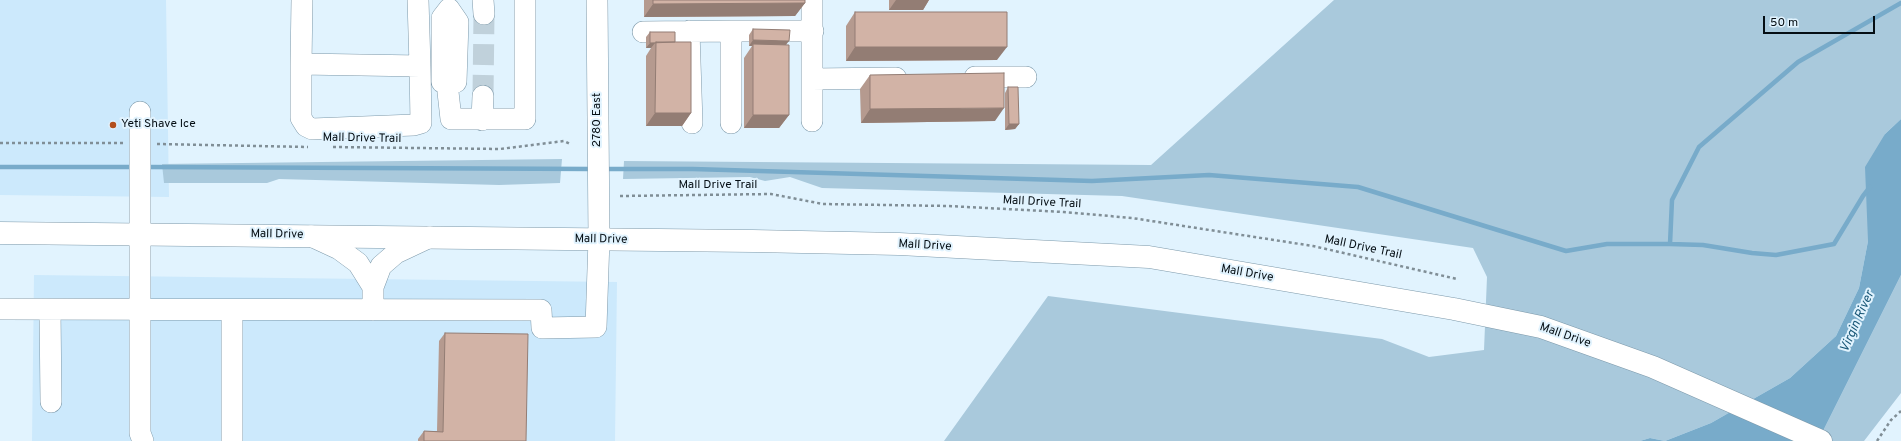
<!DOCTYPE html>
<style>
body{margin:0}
#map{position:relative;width:1901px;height:441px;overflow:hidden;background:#e1f3fe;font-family:Overpass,sans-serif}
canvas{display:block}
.scale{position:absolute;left:1763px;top:16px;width:112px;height:18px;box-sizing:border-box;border:2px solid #050e14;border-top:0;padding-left:5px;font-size:12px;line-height:14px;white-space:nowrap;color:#050e14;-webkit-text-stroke:3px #e1f3fe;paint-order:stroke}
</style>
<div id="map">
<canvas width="1901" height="441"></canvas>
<div class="scale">50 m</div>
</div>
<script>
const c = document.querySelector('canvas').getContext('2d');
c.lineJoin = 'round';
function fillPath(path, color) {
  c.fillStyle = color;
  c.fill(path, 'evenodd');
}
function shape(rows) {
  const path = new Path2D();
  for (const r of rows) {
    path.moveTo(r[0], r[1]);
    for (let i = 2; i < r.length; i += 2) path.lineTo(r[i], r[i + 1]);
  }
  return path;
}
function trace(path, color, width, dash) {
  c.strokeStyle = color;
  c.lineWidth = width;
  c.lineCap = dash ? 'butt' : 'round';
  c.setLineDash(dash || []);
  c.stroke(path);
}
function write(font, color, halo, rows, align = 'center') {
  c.font = font + ' Overpass,sans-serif';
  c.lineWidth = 4;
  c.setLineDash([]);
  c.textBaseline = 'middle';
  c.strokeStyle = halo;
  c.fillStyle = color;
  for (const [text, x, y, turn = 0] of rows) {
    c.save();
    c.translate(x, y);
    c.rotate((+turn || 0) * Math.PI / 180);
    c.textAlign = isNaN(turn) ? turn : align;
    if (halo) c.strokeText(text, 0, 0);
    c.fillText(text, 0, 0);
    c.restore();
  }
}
fillPath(shape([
 [0,0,166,0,169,197,0,195],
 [34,275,617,282,615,441,32,441]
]), '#cce9fc');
fillPath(shape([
 [1334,0,1901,0,1901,119,1885,134,1868,207,1868,241,1859,288,1836,336,1790,378,1711,423,1665,441,1650,438,1640,441,944,441,1048,296,1382,339,1429,357,1484,350,1487,277,1473,248,1122,196,822,188,790,177,765,181,750,177,623,179,624,161,1151,165],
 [562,159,560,183,499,185,279,179,267,183,164,183,162,164],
 [1901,275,1901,393,1864,441,1818,441]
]), '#a9c9dc');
fillPath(shape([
 [1901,119,1901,275,1818,441,1640,441,1650,438,1665,441,1711,423,1790,378,1836,336,1859,288,1868,241,1865,167,1885,134]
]), '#78abca');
trace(shape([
 [0,167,134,167],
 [146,167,592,169],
 [604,169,693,169,1092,181,1209,175,1358,187,1566,251,1607,244,1670,244,1703,245,1752,253,1776,255,1834,244,1863,196,1870,187],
 [1670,244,1672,200,1699,147,1798,62,1901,3]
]), '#78abca', 4.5);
trace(shape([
 [483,96,484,14]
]), '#c0d1db', 21, [21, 10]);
const minor = shape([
 [302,0,301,64,420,66,418,0],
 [483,0,484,14],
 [812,0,812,121],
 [689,31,692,123],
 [643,32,731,31],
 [301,64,301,118,306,126,312,129,414,125,421,123,420,66],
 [975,77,1026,77],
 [812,79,896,78],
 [442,82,442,18,449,9,458,22,456,82],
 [448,92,451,119,525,119,525,0],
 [140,112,140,433,143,441],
 [482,120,483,96],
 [731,123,731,31,813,31],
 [311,236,339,249,358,263,373,287],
 [0,309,541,310,542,328,596,327,599,239,597,0],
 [50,310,51,402],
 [232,310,232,441],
 [373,310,373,287,381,266,396,253,430,237]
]);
const major = shape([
 [0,233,753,241,899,244,1149,257,1454,309,1541,327,1653,367,1821,441]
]);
trace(minor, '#7d99aa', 22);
trace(major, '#7d99aa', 23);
trace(shape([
 [0,143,124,143],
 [157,144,308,147],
 [333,147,500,149,564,141,570,144],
 [620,196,771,194,823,204,948,206,1064,212,1132,218,1313,246,1457,279],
 [1877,441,1891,420,1901,411]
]), '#808e96', 2.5, [3, 3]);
trace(minor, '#fff', 21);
trace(major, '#fff', 22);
fillPath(shape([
 [644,0,805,0,805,3,795,16,644,17],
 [889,0,929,0,923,10,889,10],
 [855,12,997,60,846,61,846,26],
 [753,29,787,45,789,115,779,128,744,128,744,58,752,46,749,46,749,35],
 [650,32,675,42,691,113,682,126,646,126,646,56,651,48,646,48,646,37],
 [870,75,995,121,861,123,860,89],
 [1008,87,1019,124,1015,129,1005,130,1005,93],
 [445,333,526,441,418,441,418,439,424,431,437,431,439,341]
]), '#b59a8f');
fillPath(shape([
 [896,0,929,0,923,10,889,10],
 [805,3,795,16,644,17,653,4],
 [753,40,789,41,785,46,753,44,752,46,749,46],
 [650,43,655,43,651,48,646,48],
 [855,47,1007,47,997,60,846,61],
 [1004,108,995,121,861,123,870,109],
 [655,113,691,113,682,126,646,126],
 [753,115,789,115,779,128,744,128],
 [1009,124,1019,124,1015,129,1005,130]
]), '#937d74');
const building = shape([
 [653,0,805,0,805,3,653,4,653,0],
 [855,12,1007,12,1007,47,855,47,855,12],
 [753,29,790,30,789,41,753,40,753,29],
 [650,32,675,32,675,42,650,43,650,32],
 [656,42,691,42,691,113,655,113,656,42],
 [753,44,789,45,789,115,753,115,753,44],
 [1004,73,1004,108,870,109,870,75,1004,73],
 [1008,87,1018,87,1019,124,1009,124,1008,87],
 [445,333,528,334,526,441,424,441,424,431,443,432,445,333]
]);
fillPath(building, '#d2b3a6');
trace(building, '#937d74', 1);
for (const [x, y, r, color] of [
 [113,125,4,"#b34f1d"]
]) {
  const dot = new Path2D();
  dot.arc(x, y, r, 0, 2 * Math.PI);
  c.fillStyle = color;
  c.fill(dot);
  trace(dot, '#e1f3fe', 1.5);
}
write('12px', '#050e14', '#e1f3fe', [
 ["2780 East",598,120,-90],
 ["Mall Drive Trail",362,139,1],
 ["Mall Drive Trail",718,186],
 ["Mall Drive Trail",1042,203,3],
 ["Mall Drive",277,235,1],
 ["Mall Drive",601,240,1],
 ["Mall Drive",925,246,3],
 ["Mall Drive Trail",1363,248,12],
 ["Mall Drive",1247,274,10],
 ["Mall Drive",1565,336,19]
]);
write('12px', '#050e14', '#e1f3fe', [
 ["Yeti Shave Ice",121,125]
], 'left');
write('italic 13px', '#195777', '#e1f3fe', [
 ["Virgin River",1858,322,-66]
]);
</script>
